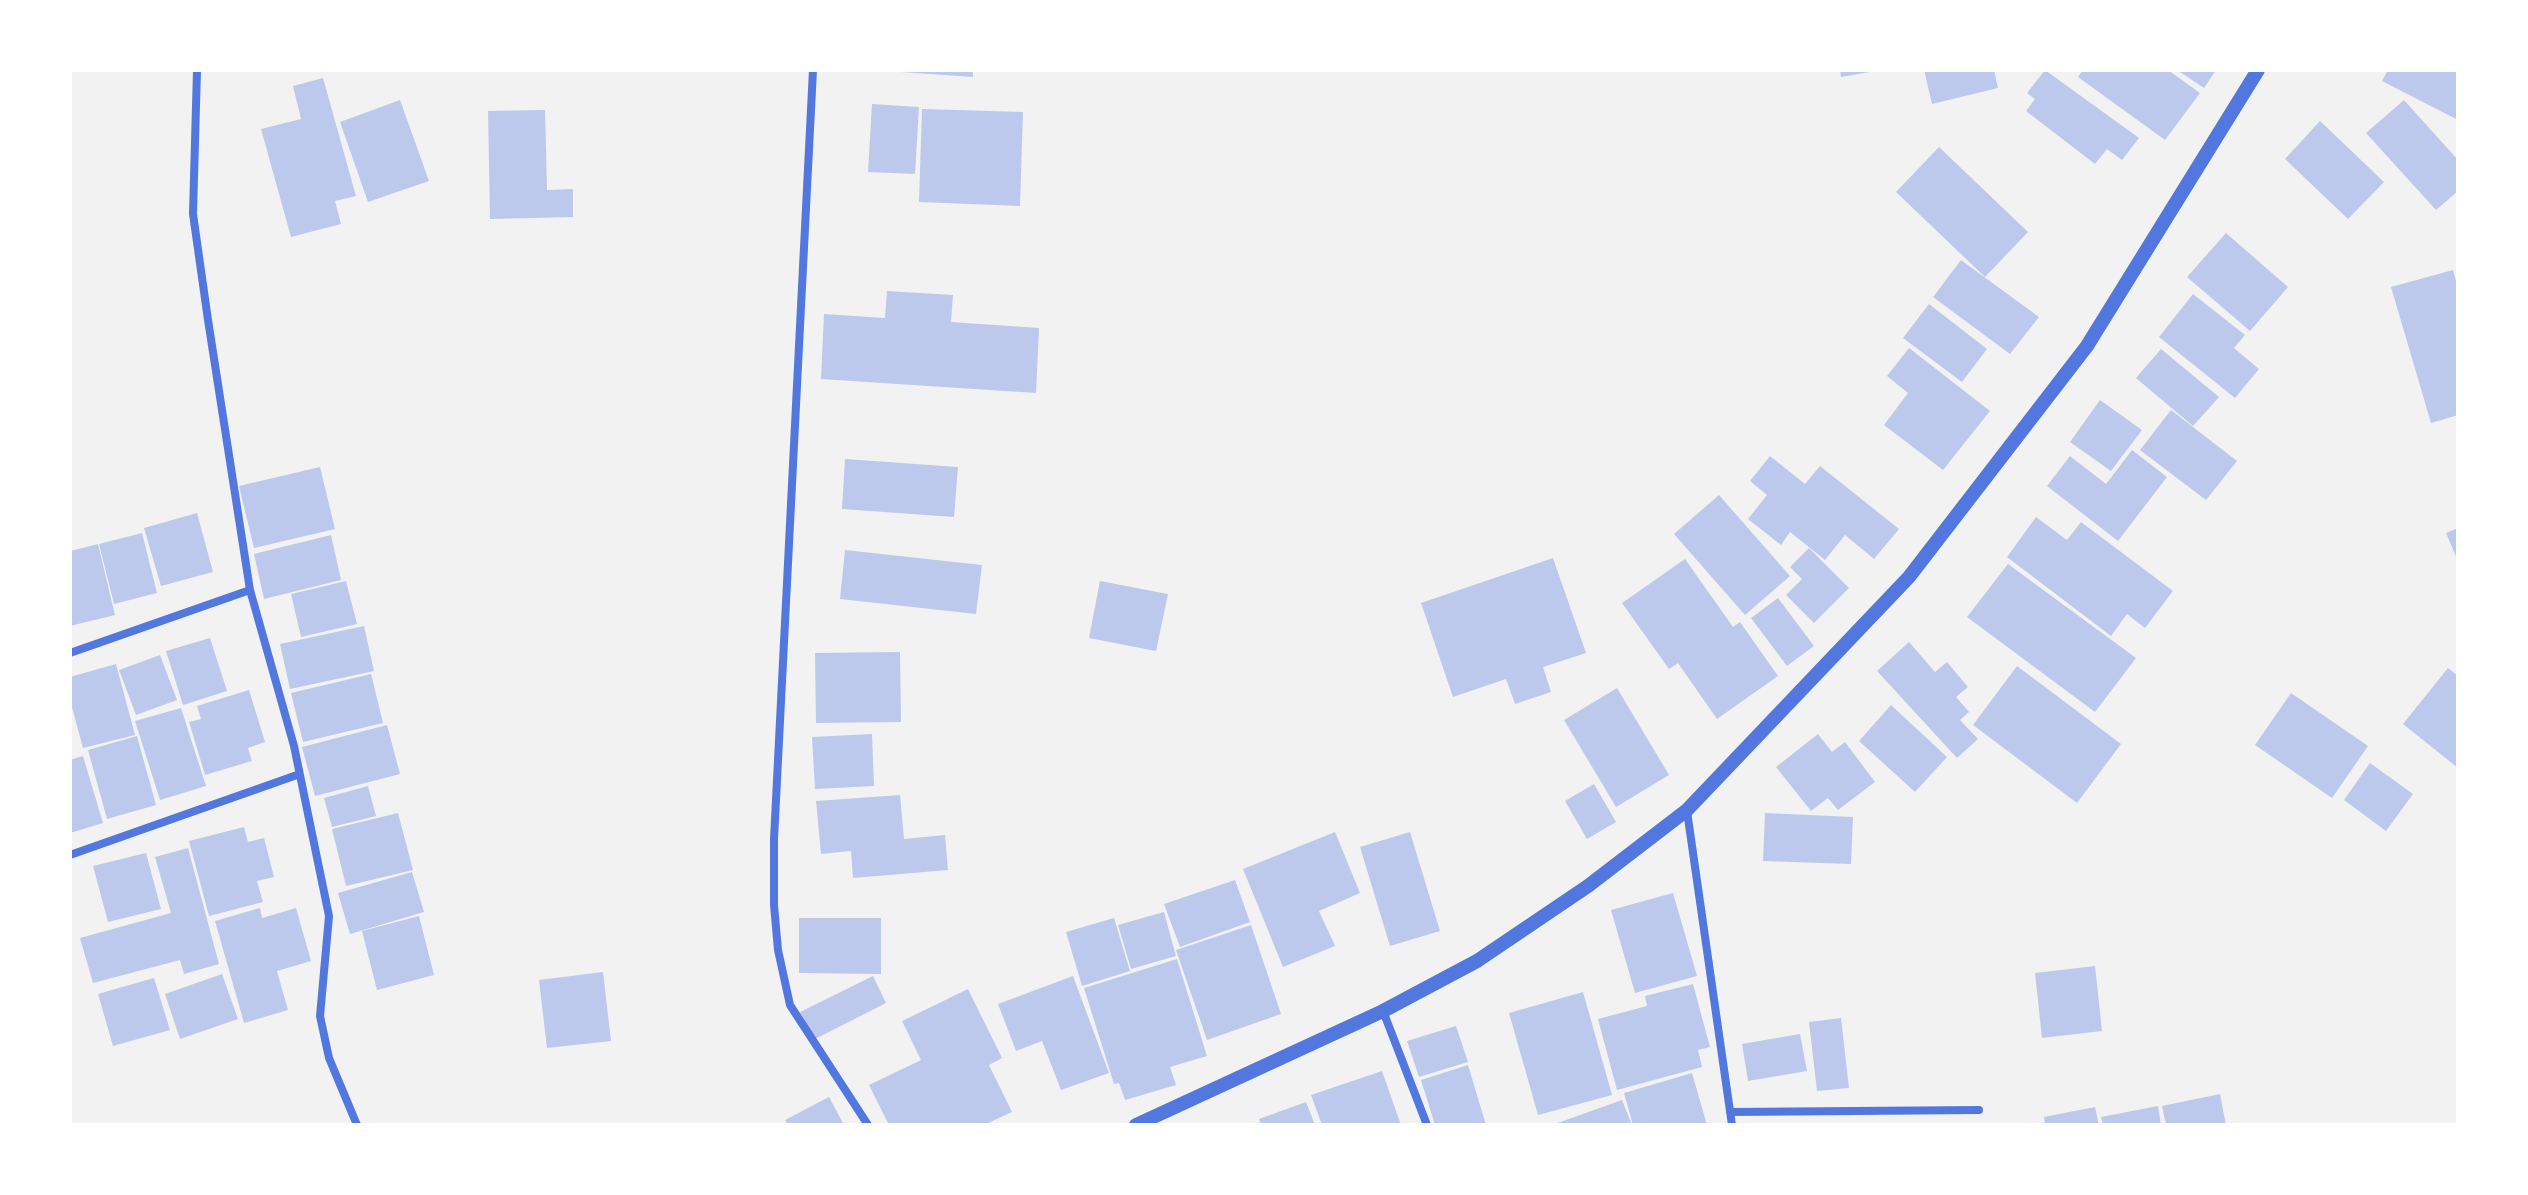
<!DOCTYPE html>
<style>
body{margin:0}
#map{position:relative;width:2528px;height:1195px;overflow:hidden;background:#f2f2f2;font-family:"Fira Sans Condensed",sans-serif}
canvas{display:block}
.frame{position:absolute;inset:0;border:72px solid #fff;pointer-events:none}
</style>
<div id="map">
<canvas width="2528" height="1195"></canvas>
<div class="frame"></div>
</div>
<script>
const c = document.querySelector('canvas').getContext('2d');
c.lineJoin = 'round';
function fillPath(path, color) {
  c.fillStyle = color;
  c.fill(path, 'evenodd');
}
function shape(rows) {
  const path = new Path2D();
  for (const r of rows) {
    path.moveTo(r[0], r[1]);
    for (let i = 2; i < r.length; i += 2) path.lineTo(r[i], r[i + 1]);
  }
  return path;
}
function trace(path, color, width, dash) {
  c.strokeStyle = color;
  c.lineWidth = width;
  c.lineCap = dash ? 'butt' : 'round';
  c.setLineDash(dash || []);
  c.stroke(path);
}
fillPath(shape([
 [872,70,973,70,973,77],
 [1840,70,1869,70,1870,72,1841,77],
 [1924,70,1994,70,1998,88,1932,104],
 [2045,70,2139,138,2122,160,2107,149,2095,164,2026,111,2035,99,2027,93],
 [2083,70,2168,70,2200,93,2165,140,2078,77],
 [2177,70,2216,70,2204,88],
 [2388,70,2458,70,2458,120,2382,81],
 [323,78,356,196,335,201,341,224,291,237,261,129,301,119,293,86],
 [400,100,429,181,368,202,340,122],
 [2404,100,2458,160,2458,191,2436,210,2366,133],
 [872,104,919,107,915,174,868,172],
 [922,109,1023,112,1020,206,919,202],
 [545,110,547,190,573,189,573,217,490,219,488,111],
 [2320,121,2384,182,2348,219,2285,159],
 [1939,147,2028,232,1985,277,1896,192],
 [2226,233,2288,287,2250,331,2187,277],
 [1961,260,2039,317,2010,354,1933,297],
 [2453,270,2458,288,2458,415,2431,423,2391,287],
 [887,291,953,295,951,322,1039,328,1036,393,821,379,824,314,885,318],
 [2193,294,2245,335,2234,348,2259,369,2235,398,2159,337],
 [1929,304,1987,349,1962,382,1903,338],
 [1909,348,1990,411,1943,470,1884,425,1908,393,1887,376],
 [2161,349,2219,397,2193,426,2136,378],
 [2100,400,2142,430,2111,471,2070,442],
 [2171,410,2237,461,2206,500,2140,450],
 [2132,450,2167,477,2118,541,2047,486,2070,456,2106,484],
 [1770,456,1805,484,1820,466,1899,529,1874,559,1845,535,1825,560,1790,532,1781,545,1748,519,1767,495,1750,481],
 [845,459,958,467,954,517,842,509],
 [320,467,335,529,254,548,239,486],
 [1719,495,1790,576,1745,615,1674,534],
 [197,513,213,572,161,586,144,528],
 [2036,517,2067,540,2081,522,2173,591,2145,628,2127,614,2111,636,2007,557],
 [2458,528,2458,561,2446,533],
 [142,533,157,593,114,604,99,544],
 [331,535,341,580,264,599,254,554],
 [98,544,115,615,70,626,70,551],
 [1809,548,1849,588,1814,623,1786,595,1802,579,1790,567],
 [845,550,982,565,976,614,840,599],
 [1553,558,1586,653,1543,667,1551,692,1515,704,1506,679,1453,697,1421,603],
 [1685,559,1733,627,1740,622,1778,676,1717,719,1678,663,1669,669,1622,603],
 [2008,564,2136,658,2095,712,1967,617],
 [346,581,357,624,301,637,291,594],
 [1100,581,1168,594,1156,651,1089,638],
 [1778,598,1814,646,1787,666,1751,618],
 [364,626,374,671,290,689,280,644],
 [210,638,227,691,183,705,166,651],
 [1909,642,1935,672,1947,662,1968,687,1956,697,1969,712,1960,720,1978,739,1957,758,1877,671],
 [900,652,901,722,816,723,815,653],
 [160,655,177,700,136,715,119,670],
 [116,664,135,735,83,748,70,700,70,677],
 [2017,666,2121,744,2077,803,1973,725],
 [2448,668,2458,676,2458,768,2403,724],
 [371,674,383,723,303,742,291,693],
 [1617,688,1669,775,1616,807,1564,720],
 [249,690,265,742,248,748,252,761,205,775,189,722,201,719,197,706],
 [2291,693,2368,746,2332,798,2255,745],
 [1891,705,1947,757,1915,792,1859,741],
 [181,708,206,786,160,800,135,721],
 [387,725,400,774,315,796,302,747],
 [872,734,874,786,815,789,812,737],
 [1818,734,1832,752,1845,742,1875,782,1838,810,1828,798,1811,811,1776,767],
 [137,736,156,805,107,819,88,750],
 [83,756,103,823,70,833,70,760],
 [2370,763,2413,794,2386,831,2344,800],
 [1594,784,1616,822,1587,839,1565,801],
 [368,786,376,816,332,827,324,798],
 [900,795,904,839,945,835,948,870,853,878,851,851,821,854,816,801],
 [398,813,413,870,346,886,332,829],
 [1765,813,1853,817,1851,864,1763,861],
 [244,827,248,842,264,838,274,877,257,881,263,902,209,916,189,841],
 [1335,832,1360,893,1319,911,1335,946,1283,967,1243,869],
 [1410,832,1440,931,1390,946,1360,847],
 [188,848,219,964,184,974,180,960,93,983,80,938,171,913,155,857],
 [146,853,161,909,108,922,93,866],
 [412,872,424,912,350,934,338,893],
 [1235,880,1250,922,1180,947,1164,904],
 [1673,893,1697,976,1635,993,1611,910],
 [260,908,262,918,296,908,311,961,277,971,288,1010,244,1023,215,921],
 [1164,912,1176,956,1131,969,1118,925],
 [419,916,434,975,377,990,362,931],
 [799,918,881,918,881,974,799,973],
 [1114,918,1130,971,1082,986,1066,932],
 [1251,925,1281,1014,1207,1040,1176,950],
 [1177,959,1207,1056,1170,1067,1176,1085,1125,1100,1119,1083,1114,1084,1084,988],
 [2095,966,2102,1031,2042,1038,2035,973],
 [603,972,611,1041,547,1048,539,980],
 [222,974,238,1019,180,1039,165,994],
 [873,976,886,1003,815,1039,800,1012],
 [1073,976,1109,1073,1061,1090,1042,1041,1016,1051,998,1004],
 [154,978,170,1030,113,1046,98,994],
 [1693,984,1710,1047,1698,1050,1702,1067,1617,1090,1598,1019,1647,1006,1645,996],
 [968,989,1002,1058,989,1065,1012,1112,984,1125,889,1125,869,1085,921,1060,902,1021],
 [1583,992,1612,1095,1538,1115,1509,1013],
 [1841,1018,1849,1088,1817,1091,1809,1022],
 [1456,1026,1468,1062,1419,1077,1407,1041],
 [1800,1034,1807,1071,1748,1081,1742,1044],
 [1468,1065,1486,1125,1435,1125,1421,1080],
 [1382,1071,1401,1125,1322,1125,1311,1095],
 [1692,1073,1707,1125,1633,1125,1624,1093],
 [2220,1094,2226,1125,2166,1125,2162,1106],
 [829,1097,844,1125,788,1125,785,1120],
 [1622,1100,1632,1125,1552,1125],
 [1306,1102,1315,1125,1261,1125,1259,1119],
 [2158,1106,2161,1125,2103,1125,2101,1117],
 [2095,1107,2099,1125,2045,1125,2044,1117]
]), '#bdc9ec');
trace(shape([
 [197,70,193,214,208,320,250,590,294,746,329,916,320,1016,329,1058,357,1125],
 [813,70,774,839,774,905,778,950,790,1005,868,1125],
 [70,653,250,590],
 [1687,811,1732,1125],
 [70,855,297,775],
 [1383,1011,1427,1125],
 [1730,1112,1979,1110]
]), '#5277de', 8);
trace(shape([
 [1136,1125,1383,1011,1477,961,1588,886,1687,810,1909,577,2087,346,2258,70]
]), '#5277de', 14);
</script>
